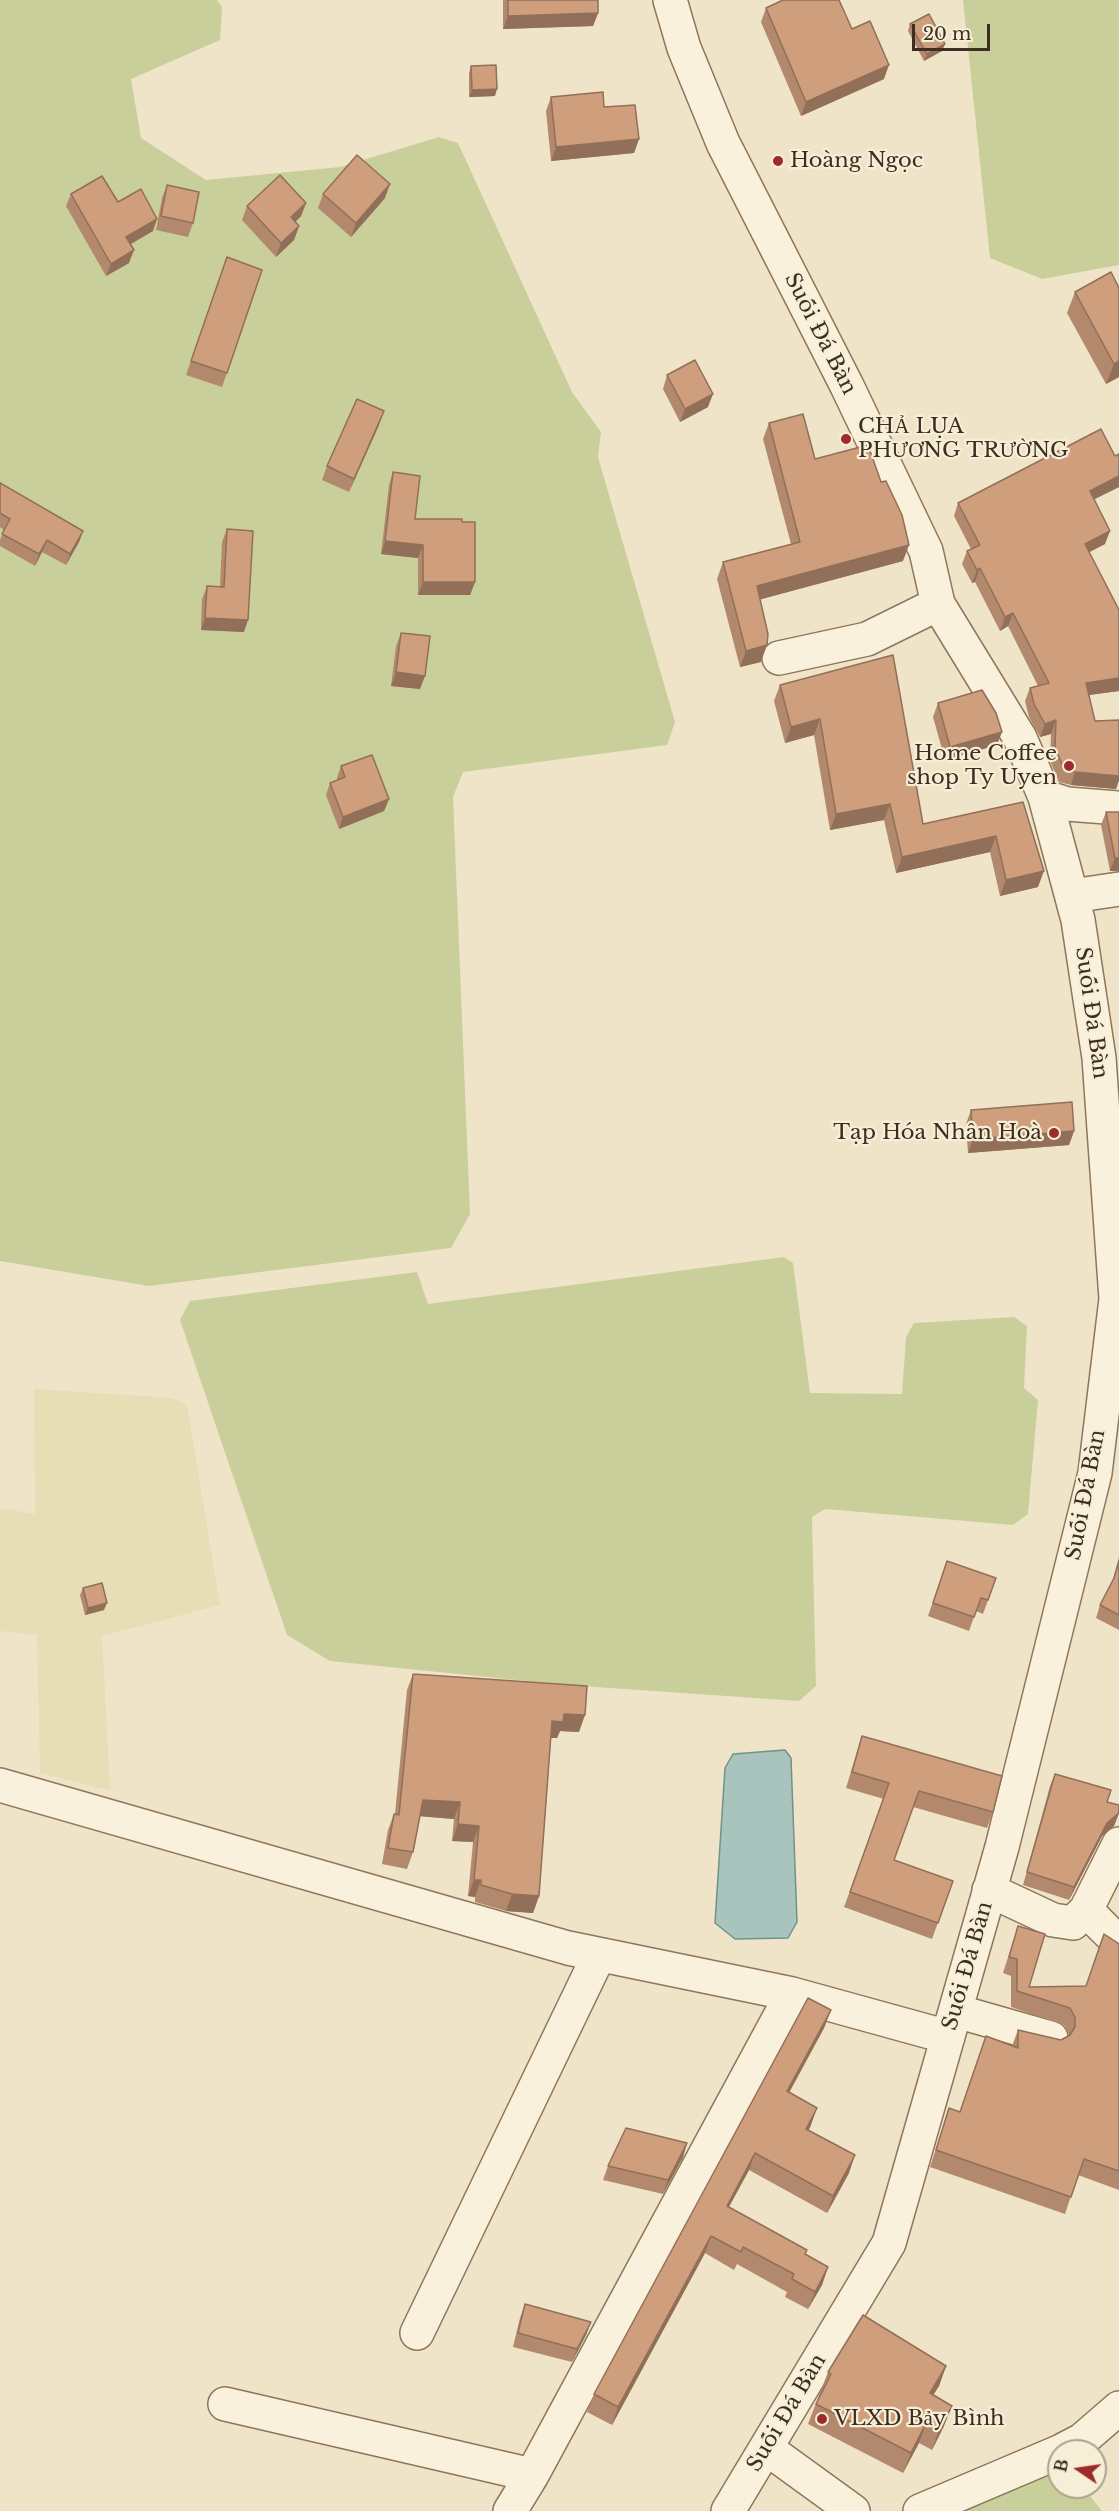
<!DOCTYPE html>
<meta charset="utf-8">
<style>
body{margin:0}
#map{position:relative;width:1119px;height:2511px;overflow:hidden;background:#f0e4c8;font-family:"Libre Baskerville",serif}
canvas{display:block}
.north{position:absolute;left:1047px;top:2439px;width:60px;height:60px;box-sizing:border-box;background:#f7eed8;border:2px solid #ada18e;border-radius:50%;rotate:283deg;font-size:16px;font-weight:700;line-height:24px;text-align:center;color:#3d2e20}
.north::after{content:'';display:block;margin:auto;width:21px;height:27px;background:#9e2a2b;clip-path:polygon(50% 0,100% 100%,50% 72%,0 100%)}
.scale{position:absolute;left:912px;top:24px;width:78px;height:27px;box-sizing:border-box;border:3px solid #3d2e20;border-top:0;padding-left:8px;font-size:18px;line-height:21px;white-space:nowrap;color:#3d2e20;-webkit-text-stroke:4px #f7eed8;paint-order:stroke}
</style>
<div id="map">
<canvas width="1119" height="2511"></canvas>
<div class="north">B</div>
<div class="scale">20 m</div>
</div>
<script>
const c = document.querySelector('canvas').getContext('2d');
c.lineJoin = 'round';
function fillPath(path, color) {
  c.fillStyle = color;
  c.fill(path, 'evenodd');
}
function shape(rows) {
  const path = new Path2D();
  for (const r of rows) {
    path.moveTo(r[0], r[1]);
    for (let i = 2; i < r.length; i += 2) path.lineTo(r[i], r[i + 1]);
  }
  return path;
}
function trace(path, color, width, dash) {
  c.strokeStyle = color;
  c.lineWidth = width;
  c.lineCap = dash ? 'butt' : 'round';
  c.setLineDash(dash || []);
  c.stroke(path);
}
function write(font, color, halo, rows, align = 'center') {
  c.font = font + ' "Libre Baskerville",serif';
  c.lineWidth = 4.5;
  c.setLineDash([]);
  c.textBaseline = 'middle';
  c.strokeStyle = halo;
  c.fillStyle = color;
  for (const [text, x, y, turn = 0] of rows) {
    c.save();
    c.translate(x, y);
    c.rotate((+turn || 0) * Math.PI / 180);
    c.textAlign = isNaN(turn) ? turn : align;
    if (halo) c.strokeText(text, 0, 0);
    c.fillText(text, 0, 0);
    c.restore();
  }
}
fillPath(shape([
 [34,1389,172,1398,187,1405,220,1605,102,1636,110,1790,40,1773,37,1635,0,1631,0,1508,35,1514]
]), '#e6deb5');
fillPath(shape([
 [0,0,217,0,222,7,220,40,131,79,141,138,206,180,340,167,439,137,458,143,572,392,601,432,598,457,675,722,667,745,463,772,453,797,470,1214,451,1248,149,1286,0,1261],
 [963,0,1119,0,1119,265,1042,279,990,258],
 [784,1257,793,1263,810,1393,902,1394,906,1337,914,1323,1014,1317,1027,1326,1024,1388,1038,1400,1028,1514,1013,1525,825,1509,812,1517,816,1686,799,1701,566,1685,330,1661,287,1635,180,1320,190,1301,417,1272,428,1304],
 [1059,2467,1059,2487,1083,2487,1102,2511,944,2511]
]), '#c9cf9b');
const water = shape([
 [785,1750,791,1758,797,1922,788,1938,735,1939,715,1923,725,1768,733,1754,785,1750]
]);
fillPath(water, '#a9c4bc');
trace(water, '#6f938a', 1.5);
const minor = shape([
 [670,0,684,48,723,143,847,386,926,551,938,604,1020,738,1045,797,1078,920,1099,1058,1116,1299,1095,1473,1002,1847,889,2243,728,2511],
 [779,658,867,639,938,604],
 [1045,797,1067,804,1119,808],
 [1072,896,1119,889],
 [0,1785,568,1948,792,1994,948,2037],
 [989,1890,1053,1920,1073,1923,1086,1910,1119,1844],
 [1086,1910,1119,1943],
 [956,2011,1051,2038],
 [417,2333,599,1955],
 [225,2404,532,2475],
 [766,2448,853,2511],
 [1061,2451,1082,2440,1119,2408],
 [510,2511,532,2475,792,1994],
 [920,2511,1059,2452]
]);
trace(minor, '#8d765c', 36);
trace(minor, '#faf1dc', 33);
fillPath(shape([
 [503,0,598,0,598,13,593,26,503,29],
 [766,8,852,29,884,79,801,116,761,22],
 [910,24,942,51,924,61,908,31],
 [471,66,495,96,469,97,469,73],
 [551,97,604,107,639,139,634,153,551,161,546,111],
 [167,185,193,223,188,237,156,230,162,198],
 [71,194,118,202,153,231,131,244,129,263,106,276,66,206],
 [323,194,385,198,351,237,318,208],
 [306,203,301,216,295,222,299,226,294,240,276,257,242,220,247,206],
 [227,257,262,270,222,387,186,375],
 [1119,288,1119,377,1106,384,1067,313,1075,292],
 [667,375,708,407,680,422,663,389],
 [769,423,815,459,903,561,760,599,761,662,740,667,717,579,723,562,791,544,763,439],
 [379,425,349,492,322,480,327,466],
 [1119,454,1119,487,1094,499,1105,544,1089,552,1119,691,1089,695,1095,721,1119,720,1119,780,1116,789,1071,785,1059,782,1050,761,1051,734,1040,737,1029,717,1025,701,1030,688,1038,686,1008,626,1000,631,975,582,972,583,962,564,967,551,971,549,954,516,958,503,1115,456],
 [393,472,415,519,462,522,475,582,470,595,418,595,418,558,381,554,389,485],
 [0,483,83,531,79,542,66,565,42,552,35,566,0,546,0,540,4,530,0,527],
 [227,529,244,632,201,630,202,599,207,586,220,587,222,542],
 [401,633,420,689,391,686,396,646],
 [893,655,923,824,1023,802,1038,887,1000,896,990,852,896,873,884,820,830,830,814,735,785,743,774,701,780,685],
 [938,703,997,745,945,760,933,717],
 [341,766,389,799,384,811,339,829,326,795,330,783,337,780,337,778],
 [1106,812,1119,871,1110,871,1101,825],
 [971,1110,1074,1131,1069,1145,968,1153,966,1124],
 [1119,1557,1119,1630,1096,1618,1100,1605,1112,1583],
 [947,1561,996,1578,983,1614,976,1611,969,1631,928,1616],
 [83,1588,104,1610,85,1615,80,1595],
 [413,1674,579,1732,560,1731,557,1738,551,1738,539,1896,533,1913,506,1911,475,1902,475,1897,468,1896,473,1842,452,1841,454,1819,420,1816,413,1852,407,1869,382,1864,388,1830,394,1814,395,1814,407,1690],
 [862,1736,993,1812,987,1828,913,1807,894,1860,953,1881,932,1939,844,1907,884,1799,846,1788,857,1752],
 [1055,1774,1107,1802,1119,1813,1114,1826,1102,1836,1069,1900,1023,1885,1050,1786],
 [1018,1926,1029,1987,1086,1986,1119,1944,1119,2190,1078,2175,1065,2214,930,2167,949,2108,960,2112,1012,2046,1018,2030,1061,2040,1069,2035,1064,2025,1011,2007,1011,1976,1003,1973],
 [831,2010,824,2028,789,2093,811,2125,809,2130,849,2173,827,2213,749,2170,729,2207,806,2254,828,2267,822,2285,808,2309,785,2297,787,2292,737,2264,734,2270,705,2253,612,2425,587,2412,594,2394],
 [687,2143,683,2157,663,2194,603,2180,608,2166],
 [525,2304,591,2322,586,2335,572,2362,513,2347,520,2318],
 [946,2366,939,2386,933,2395,944,2426,932,2450,919,2443,903,2473,808,2424,828,2372]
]), '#b2896c');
fillPath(shape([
 [598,13,593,26,503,29,508,16],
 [945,44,942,51,924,61,927,54],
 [889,65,884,79,801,116,806,102],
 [497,89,495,96,469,97,472,90],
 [639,139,634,153,551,161,556,147],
 [390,184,385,198,351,237,356,223],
 [306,203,301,216,286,231,291,217],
 [157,219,153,231,122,249,126,237],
 [299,226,294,240,276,257,281,243],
 [134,250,129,263,106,276,111,264],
 [1119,361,1119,377,1106,384,1114,364],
 [713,394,708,407,680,422,685,409],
 [384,411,379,425,349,492,354,479],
 [1119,476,1119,487,1085,504,1090,491],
 [83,531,79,542,66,565,70,554],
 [1110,531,1105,544,1080,557,1085,544],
 [47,540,42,552,35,566,39,554],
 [385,541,423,545,418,558,381,554],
 [909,545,903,561,751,602,757,586],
 [980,568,975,582,972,583,977,570],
 [423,582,475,582,470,595,418,595],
 [1013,613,1008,626,1000,631,1005,617],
 [205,618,248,620,244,632,201,630],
 [767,645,761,662,740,667,746,651],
 [396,672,425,676,420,689,391,686],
 [1119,678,1119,691,1081,696,1086,683],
 [820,719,814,735,785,743,791,727],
 [1056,720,1051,734,1040,737,1045,724],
 [1002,732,997,745,945,760,950,747],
 [1075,772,1119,776,1119,780,1116,789,1071,785],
 [389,799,384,811,339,829,343,817],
 [890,804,884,820,830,830,836,814],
 [996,836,990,852,896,873,902,857],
 [1115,858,1119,858,1119,871,1110,871],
 [1044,871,1038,887,1000,896,1006,880],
 [1074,1131,1069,1145,968,1153,973,1139],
 [107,1603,104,1610,85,1615,88,1608],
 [564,1714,585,1715,579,1732,560,1731,557,1738,546,1738,552,1721],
 [423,1800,460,1802,454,1819,417,1816],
 [1119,1813,1114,1826,1102,1836,1069,1900,1074,1887,1107,1823],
 [458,1824,479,1826,473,1842,452,1841],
 [474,1880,481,1880,475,1897,468,1896],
 [512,1894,539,1896,533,1913,506,1911],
 [831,2010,824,2028,780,2109,787,2091],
 [817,2108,811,2125,800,2146,806,2129],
 [687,2143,683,2157,663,2194,668,2180],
 [755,2153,749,2170,720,2223,727,2206],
 [855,2155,849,2173,827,2213,833,2196],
 [711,2236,705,2253,612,2425,618,2407],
 [828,2267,822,2285,808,2309,815,2292],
 [591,2322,586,2335,572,2362,577,2349],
 [946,2366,939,2386,922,2413,930,2393],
 [952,2406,944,2426,932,2450,939,2430],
 [926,2423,919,2443,903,2473,911,2453]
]), '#916f58');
const building = shape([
 [508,0,598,0,598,13,508,16,508,0],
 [783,0,839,0,852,29,870,21,889,65,806,102,766,8,783,0],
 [929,14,945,44,927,54,910,24,929,14],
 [496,65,497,89,472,90,471,66,496,65],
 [603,92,604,107,635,105,639,139,556,147,551,97,603,92],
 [357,155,390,184,356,223,323,194,357,155],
 [280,175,306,203,291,217,299,226,281,243,247,206,280,175],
 [102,176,118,202,141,189,157,219,126,237,134,250,111,264,71,194,102,176],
 [167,185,199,192,193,223,161,216,167,185],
 [227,257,262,270,227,373,191,361,227,257],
 [1111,272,1119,288,1119,361,1114,364,1075,292,1111,272],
 [695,360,713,394,685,409,667,375,695,360],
 [357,399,384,411,354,479,327,466,357,399],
 [803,414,815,459,868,445,881,482,886,481,902,515,909,545,757,586,768,634,767,645,746,651,723,562,800,542,769,423,803,414],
 [1101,429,1115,456,1119,454,1119,476,1090,491,1110,531,1085,544,1119,610,1119,678,1086,683,1095,721,1119,720,1119,776,1075,772,1064,769,1055,747,1056,720,1045,724,1034,704,1030,688,1049,683,1013,613,1005,617,980,568,977,570,967,551,980,545,958,503,1101,429],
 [393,472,420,476,415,519,462,519,462,522,475,522,475,582,423,582,423,545,385,541,393,472],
 [0,483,83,531,70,554,47,540,39,554,2,534,10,519,0,513,0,483],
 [227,529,253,531,248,620,205,618,207,586,224,587,227,529],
 [401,633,430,636,425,676,396,672,401,633],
 [893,655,923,824,1023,802,1044,871,1006,880,996,836,902,857,890,804,836,814,820,719,791,727,780,685,893,655],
 [982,690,996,713,1002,732,950,747,938,703,982,690],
 [372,755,389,799,343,817,330,783,345,777,341,766,372,755],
 [1106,812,1119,812,1119,858,1115,858,1106,812],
 [1072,1102,1074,1131,973,1139,971,1110,1072,1102],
 [947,1561,996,1578,988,1600,981,1598,974,1617,933,1603,947,1561],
 [1119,1561,1119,1615,1100,1605,1114,1578,1119,1561],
 [102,1583,107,1603,88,1608,83,1588,102,1583],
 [413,1674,587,1686,585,1715,564,1714,563,1722,552,1721,539,1896,512,1894,481,1885,481,1880,474,1880,479,1826,458,1824,460,1802,423,1800,413,1852,388,1848,394,1814,399,1815,413,1674],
 [862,1736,1002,1776,993,1812,919,1791,894,1860,953,1881,938,1923,850,1892,889,1783,852,1772,862,1736],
 [1055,1774,1111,1790,1107,1802,1119,1805,1119,1813,1107,1823,1074,1887,1027,1872,1055,1774],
 [1018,1926,1045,1934,1029,1987,1086,1986,1104,1934,1119,1944,1119,2171,1084,2159,1071,2197,936,2150,949,2108,960,2112,986,2036,1018,2048,1018,2030,1061,2040,1070,2035,1075,2027,1075,2017,1070,2008,1017,1991,1017,1959,1009,1957,1018,1926],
 [808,1998,831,2010,787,2091,817,2108,806,2129,855,2155,833,2196,755,2153,727,2206,807,2250,805,2254,828,2267,815,2292,792,2279,794,2274,743,2247,741,2252,711,2236,618,2407,594,2394,808,1998],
 [626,2128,687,2143,668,2180,608,2166,626,2128],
 [525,2304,591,2322,577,2349,518,2333,525,2304],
 [863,2315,946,2366,930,2393,952,2406,939,2430,926,2423,911,2453,816,2404,831,2374,828,2372,863,2315]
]);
fillPath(building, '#cf9f7d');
trace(building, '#916f58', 1.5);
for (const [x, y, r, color] of [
 [778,161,6,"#9e2a2b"],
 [846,439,6,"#9e2a2b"],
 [1069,766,6,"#9e2a2b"],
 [1054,1133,6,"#9e2a2b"],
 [822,2419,6,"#9e2a2b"]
]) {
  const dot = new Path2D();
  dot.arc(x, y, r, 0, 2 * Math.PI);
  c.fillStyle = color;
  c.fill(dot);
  trace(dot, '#f7eed8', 2);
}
write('21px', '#3d2e20', '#f7eed8', [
 ["Hoàng Ngọc",790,161],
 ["CHẢ LỤA",858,427],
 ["PHƯƠNG TRƯỜNG",858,451],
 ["Home Coffee",1057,754,"right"],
 ["shop Ty Uyen",1057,778,"right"],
 ["Tạp Hóa Nhân Hoà",1042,1133,"right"],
 ["VLXD Bảy Bình",834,2419]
], 'left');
write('21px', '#3d2e20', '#f7eed8', [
 ["Suối Đá Bàn",820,334,63],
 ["Suối Đá Bàn",1091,1013,82],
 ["Suối Đá Bàn",1086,1495,-79],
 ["Suối Đá Bàn",968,1966,-74],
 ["Suối Đá Bàn",787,2413,-59]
]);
</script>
